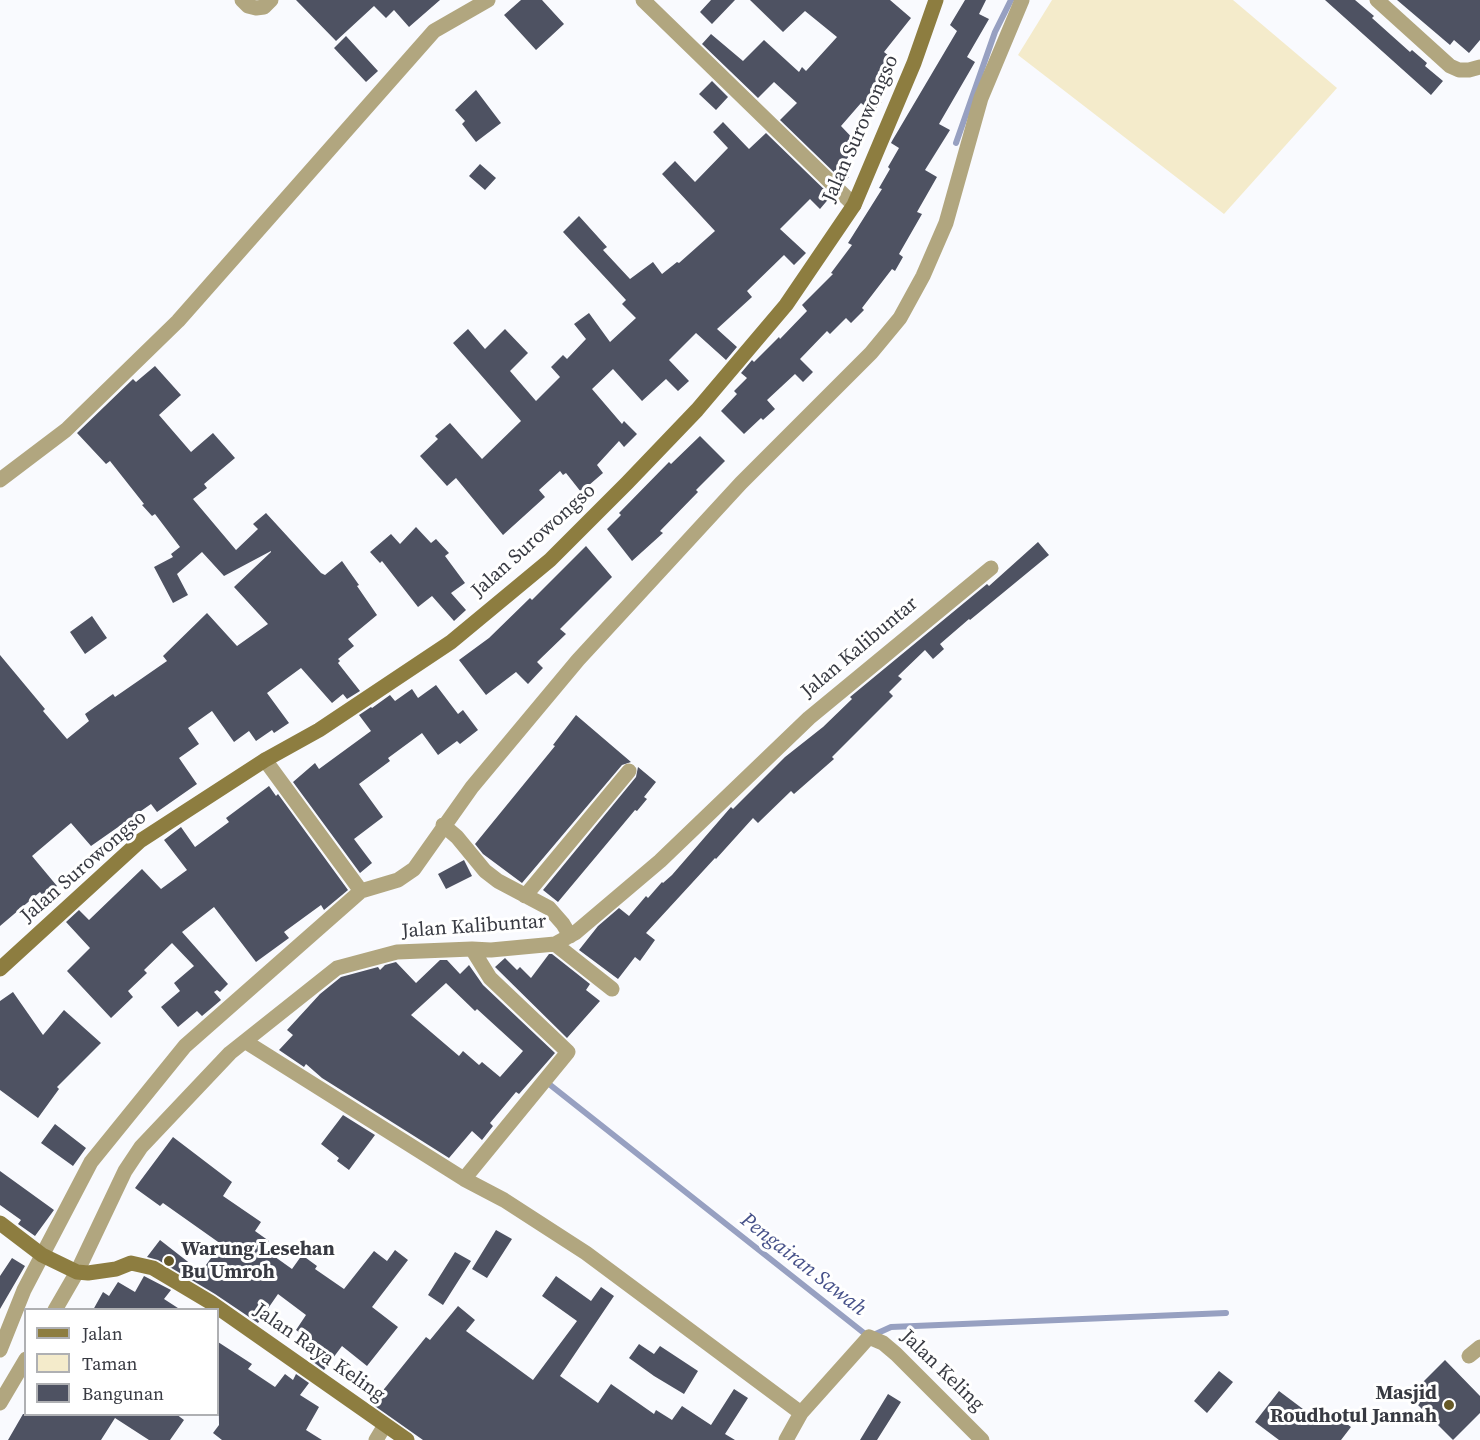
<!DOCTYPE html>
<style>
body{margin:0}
#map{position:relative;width:1480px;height:1440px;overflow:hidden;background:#f9fafe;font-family:"Source Serif 4",serif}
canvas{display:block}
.legend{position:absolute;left:24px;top:1308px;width:195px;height:108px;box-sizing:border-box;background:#fff;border:2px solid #afb0b3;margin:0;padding:8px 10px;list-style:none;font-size:18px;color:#383a42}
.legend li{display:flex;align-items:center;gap:12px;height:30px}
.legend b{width:30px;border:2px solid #afb0b3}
</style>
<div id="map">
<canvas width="1480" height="1440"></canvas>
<ul class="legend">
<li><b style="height:8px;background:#8d7d40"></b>Jalan</li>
<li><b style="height:16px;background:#f4ebcb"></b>Taman</li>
<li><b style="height:16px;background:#4e5262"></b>Bangunan</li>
</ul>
</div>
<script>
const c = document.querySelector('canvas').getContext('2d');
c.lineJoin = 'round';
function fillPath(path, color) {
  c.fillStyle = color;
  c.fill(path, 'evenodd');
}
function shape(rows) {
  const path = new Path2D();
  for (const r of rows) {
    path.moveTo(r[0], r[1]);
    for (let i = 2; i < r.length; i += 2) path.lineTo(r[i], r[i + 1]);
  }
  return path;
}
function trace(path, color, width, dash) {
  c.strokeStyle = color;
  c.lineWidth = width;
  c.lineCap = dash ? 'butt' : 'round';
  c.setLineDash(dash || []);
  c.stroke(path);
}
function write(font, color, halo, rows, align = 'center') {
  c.font = font + ' "Source Serif 4",serif';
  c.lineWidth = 6;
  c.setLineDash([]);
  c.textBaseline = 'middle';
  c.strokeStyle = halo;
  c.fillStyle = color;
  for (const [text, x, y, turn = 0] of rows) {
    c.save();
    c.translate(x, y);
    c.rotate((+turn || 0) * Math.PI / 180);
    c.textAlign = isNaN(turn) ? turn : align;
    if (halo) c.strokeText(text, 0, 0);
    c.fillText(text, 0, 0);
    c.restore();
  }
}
fillPath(shape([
 [1052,0,1233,0,1337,88,1224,214,1018,55]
]), '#f4ebcb');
trace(shape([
 [956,143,995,32,1011,0],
 [549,1084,869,1337,891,1327,1226,1313]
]), '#97a0c1', 6);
fillPath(shape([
 [296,0,440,0,409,27,394,10,386,18,374,6,336,41],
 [521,0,542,0,564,24,536,50,504,15],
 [711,0,735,0,712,24,700,12],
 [750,0,890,0,911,18,884,52,895,61,870,91,882,102,872,112,861,103,841,126,860,146,838,167,849,177,844,182,780,120,797,103,774,82,758,98,702,44,711,34,743,61,764,40,799,72,802,67,806,71,837,37,805,11,783,32],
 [965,0,986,0,979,14,989,19,967,57,975,62,939,124,950,130,925,170,937,177,917,212,922,214,899,254,903,257,895,271,892,269,862,308,864,310,851,323,846,318,830,334,827,331,800,359,813,372,803,382,795,374,767,400,775,409,763,420,761,418,744,434,721,411,737,394,734,391,747,378,741,373,752,360,754,362,779,337,780,339,807,311,802,305,833,274,831,273,852,245,848,243,882,189,879,188,890,169,888,167,899,148,891,143,892,141,957,31,950,25],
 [1325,0,1355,0,1374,16,1372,18,1410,52,1412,50,1427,63,1425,66,1443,81,1431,95],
 [1397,0,1480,0,1480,40,1469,53,1454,40,1450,45],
 [346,36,378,71,366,82,334,48],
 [712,81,728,97,716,110,699,94],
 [476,90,501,123,476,142,462,124,465,121,455,110],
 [723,122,749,149,766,133,831,196,820,209,810,199,780,229,806,253,794,265,784,255,747,291,752,297,717,329,737,347,726,360,696,333,669,360,689,381,678,391,666,379,642,401,613,369,592,389,622,424,624,421,637,434,624,447,619,441,597,465,603,473,581,492,566,473,563,475,560,471,539,490,545,497,503,535,456,478,447,486,420,456,438,439,435,436,450,423,482,459,521,421,453,343,468,329,485,349,505,329,528,353,510,371,536,401,560,377,551,367,563,355,567,359,586,339,574,324,589,313,610,342,636,318,622,304,626,300,563,232,579,216,607,247,603,250,630,279,653,262,662,274,677,262,679,263,715,231,662,174,675,161,695,182,728,148,713,132],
 [480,164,496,178,485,190,469,176],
 [155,366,181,395,159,415,191,452,213,433,235,458,204,484,207,488,193,499,236,550,258,529,253,524,266,513,321,573,325,575,342,561,359,585,357,586,377,615,348,639,354,646,338,659,340,661,338,663,360,691,347,699,343,694,332,703,301,668,267,693,289,723,274,733,272,730,256,741,249,731,234,742,212,711,188,728,199,744,179,758,197,784,157,812,151,804,91,846,71,823,32,856,57,886,44,897,40,892,0,926,0,655,45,709,43,711,67,739,89,721,85,714,113,694,115,697,167,661,163,656,207,613,237,646,268,624,234,587,271,552,271,551,224,576,202,552,177,574,188,595,173,603,154,567,173,557,171,554,180,547,155,514,152,516,142,505,144,504,110,461,106,464,77,433,133,379,136,382],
 [700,436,725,461,696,490,698,492,660,531,663,533,632,561,607,529,621,515,619,513,669,462,671,464],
 [416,527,431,543,436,539,449,553,445,556,465,583,451,593,466,610,454,621,432,596,418,607,382,561,380,563,370,552,391,534,400,544],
 [1038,542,1049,555,970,620,969,619,940,644,944,649,933,659,925,650,898,676,902,679,889,692,893,696,832,757,834,759,794,794,791,791,758,823,753,818,716,859,715,858,646,933,655,940,640,961,635,957,618,979,579,950,598,926,619,908,629,916,646,896,648,898,662,882,663,883,672,875,731,807,733,809,785,757,823,727,852,699,850,697,987,584,989,586],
 [586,546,612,577,560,629,566,634,537,662,543,668,528,684,516,672,486,695,459,660,489,638,530,598,532,600],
 [92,616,107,638,85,654,70,632],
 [436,685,458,714,463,710,478,730,460,744,457,741,438,755,422,733,388,758,390,761,359,784,383,817,354,839,372,863,360,873,293,782,315,763,319,769,371,731,359,715,371,707,372,708,390,695,395,701,412,689,418,698],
 [576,715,631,762,622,765,522,883,483,854,475,844,555,746,553,745],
 [638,767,656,782,644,797,647,799,637,811,635,810,558,902,543,890,636,777],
 [269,786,276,796,278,794,348,890,324,910,321,905,284,932,289,938,256,962,214,907,182,932,228,984,220,992,217,990,214,992,221,1000,202,1016,197,1011,178,1027,161,1007,180,991,174,983,194,966,172,943,144,970,147,973,128,991,133,997,111,1018,67,971,90,948,66,922,79,910,89,920,142,869,161,889,187,870,164,840,181,827,195,847,229,822,226,818],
 [464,860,472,876,446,889,438,874],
 [549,954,552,954,590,984,586,990,600,1001,567,1038,495,967,505,958,517,970,520,967,531,978],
 [440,960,447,960,460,974,469,965,483,985,555,1053,519,1094,516,1092,490,1123,493,1126,482,1140,472,1131,449,1158,322,1078,306,1064,304,1067,279,1050,293,1035,287,1030,320,994,341,977,378,967,380,970,385,965,396,962,416,983],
 [446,983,475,1011,477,1009,523,1051,500,1077,482,1062,479,1065,463,1051,459,1056,411,1015],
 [13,992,43,1035,64,1010,101,1043,57,1087,59,1089,38,1118,0,1090,0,1001],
 [343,1115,375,1135,349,1170,337,1161,339,1158,321,1144],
 [55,1124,86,1148,73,1166,41,1143],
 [173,1137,232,1182,223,1196,261,1222,255,1231,269,1241,264,1249,292,1269,302,1255,317,1266,315,1269,344,1289,374,1251,387,1261,395,1250,408,1260,372,1307,398,1327,367,1366,342,1346,324,1370,308,1358,317,1345,296,1330,306,1315,278,1294,258,1323,215,1294,158,1260,147,1257,160,1240,201,1272,221,1244,163,1203,160,1206,135,1188],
 [0,1171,54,1210,35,1236,18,1224,21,1220,0,1205],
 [496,1230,512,1239,487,1278,472,1269],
 [455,1252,471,1261,443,1305,428,1295],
 [12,1258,25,1266,0,1309,0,1276],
 [144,1276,171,1290,164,1299,181,1310,93,1310,103,1292,109,1296,118,1282,135,1292],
 [556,1276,591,1301,601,1287,614,1296,560,1376,598,1403,611,1384,654,1414,656,1410,672,1420,682,1406,711,1425,734,1389,748,1398,725,1434,735,1440,423,1440,372,1404,426,1337,430,1340,458,1306,475,1320,466,1331,533,1380,577,1321,542,1296],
 [218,1342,252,1364,248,1369,275,1387,285,1374,293,1380,296,1374,309,1383,300,1395,319,1407,306,1430,322,1440,222,1440,213,1433,219,1425],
 [639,1344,654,1354,660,1346,698,1371,684,1394,654,1376,629,1358],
 [1445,1360,1480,1396,1480,1413,1453,1440,1409,1396],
 [1219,1371,1233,1382,1207,1413,1194,1401],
 [1279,1391,1319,1421,1328,1410,1351,1427,1341,1440,1279,1440,1255,1422],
 [888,1394,901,1402,877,1440,860,1440],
 [23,1414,176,1414,184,1420,170,1440,149,1440,115,1418,101,1440,8,1440]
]), '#4e5262');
trace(shape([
 [242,0,248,6,256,8,264,7,271,0],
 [643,0,854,205],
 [1377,0,1450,66,1459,70,1469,70,1480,67],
 [0,480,66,430,178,321,434,31,488,0],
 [265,760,361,891],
 [443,825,457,837,485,871,498,881,549,908,563,924,570,936],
 [525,896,629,771],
 [555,944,612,989],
 [246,1042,464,1179,504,1200,586,1253,801,1413],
 [464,1179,568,1052,490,978,472,949],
 [55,1310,77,1272,125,1171,141,1147,230,1053,337,968,397,952,472,949,491,950,555,944,575,933,660,861,809,718,991,568],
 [0,1350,24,1290,91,1162,185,1046,361,891,398,880,414,869,472,787,578,660,741,483,871,353,900,318,923,276,946,223,981,98,1022,0],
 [1469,1356,1480,1347],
 [0,1403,26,1359],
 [376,1440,385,1425],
 [786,1440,801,1413,869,1337,883,1343,896,1354,982,1440]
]), '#b1a67f', 15);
trace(shape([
 [0,969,140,841,265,760,319,730,451,642,550,560,627,483,697,410,786,305,854,205,914,63,936,0],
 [0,1223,42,1255,77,1272,88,1273,116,1269,131,1263,153,1268,210,1302,407,1440]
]), '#8d7d40', 15);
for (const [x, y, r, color] of [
 [169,1261,6,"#665926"],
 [1449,1405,6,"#665926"]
]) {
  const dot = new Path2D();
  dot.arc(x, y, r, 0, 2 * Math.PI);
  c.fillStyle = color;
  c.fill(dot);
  trace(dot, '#fff', 2);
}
write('20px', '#383a42', '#fff', [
 ["Jalan Surowongso",861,129,-66],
 ["Jalan Surowongso",534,541,-42],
 ["Jalan Kalibuntar",860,648,-40],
 ["Jalan Surowongso",84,867,-41],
 ["Jalan Kalibuntar",474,927,-4],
 ["Jalan Raya Keling",319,1353,35],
 ["Jalan Keling",942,1371,44]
]);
write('bold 20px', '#383a42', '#fff', [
 ["Warung Lesehan",181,1250],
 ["Bu Umroh",181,1273],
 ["Masjid",1437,1394,"right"],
 ["Roudhotul Jannah",1437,1417,"right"]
], 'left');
write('italic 21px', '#465189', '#fff', [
 ["Pengairan Sawah",803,1265,38]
]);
</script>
